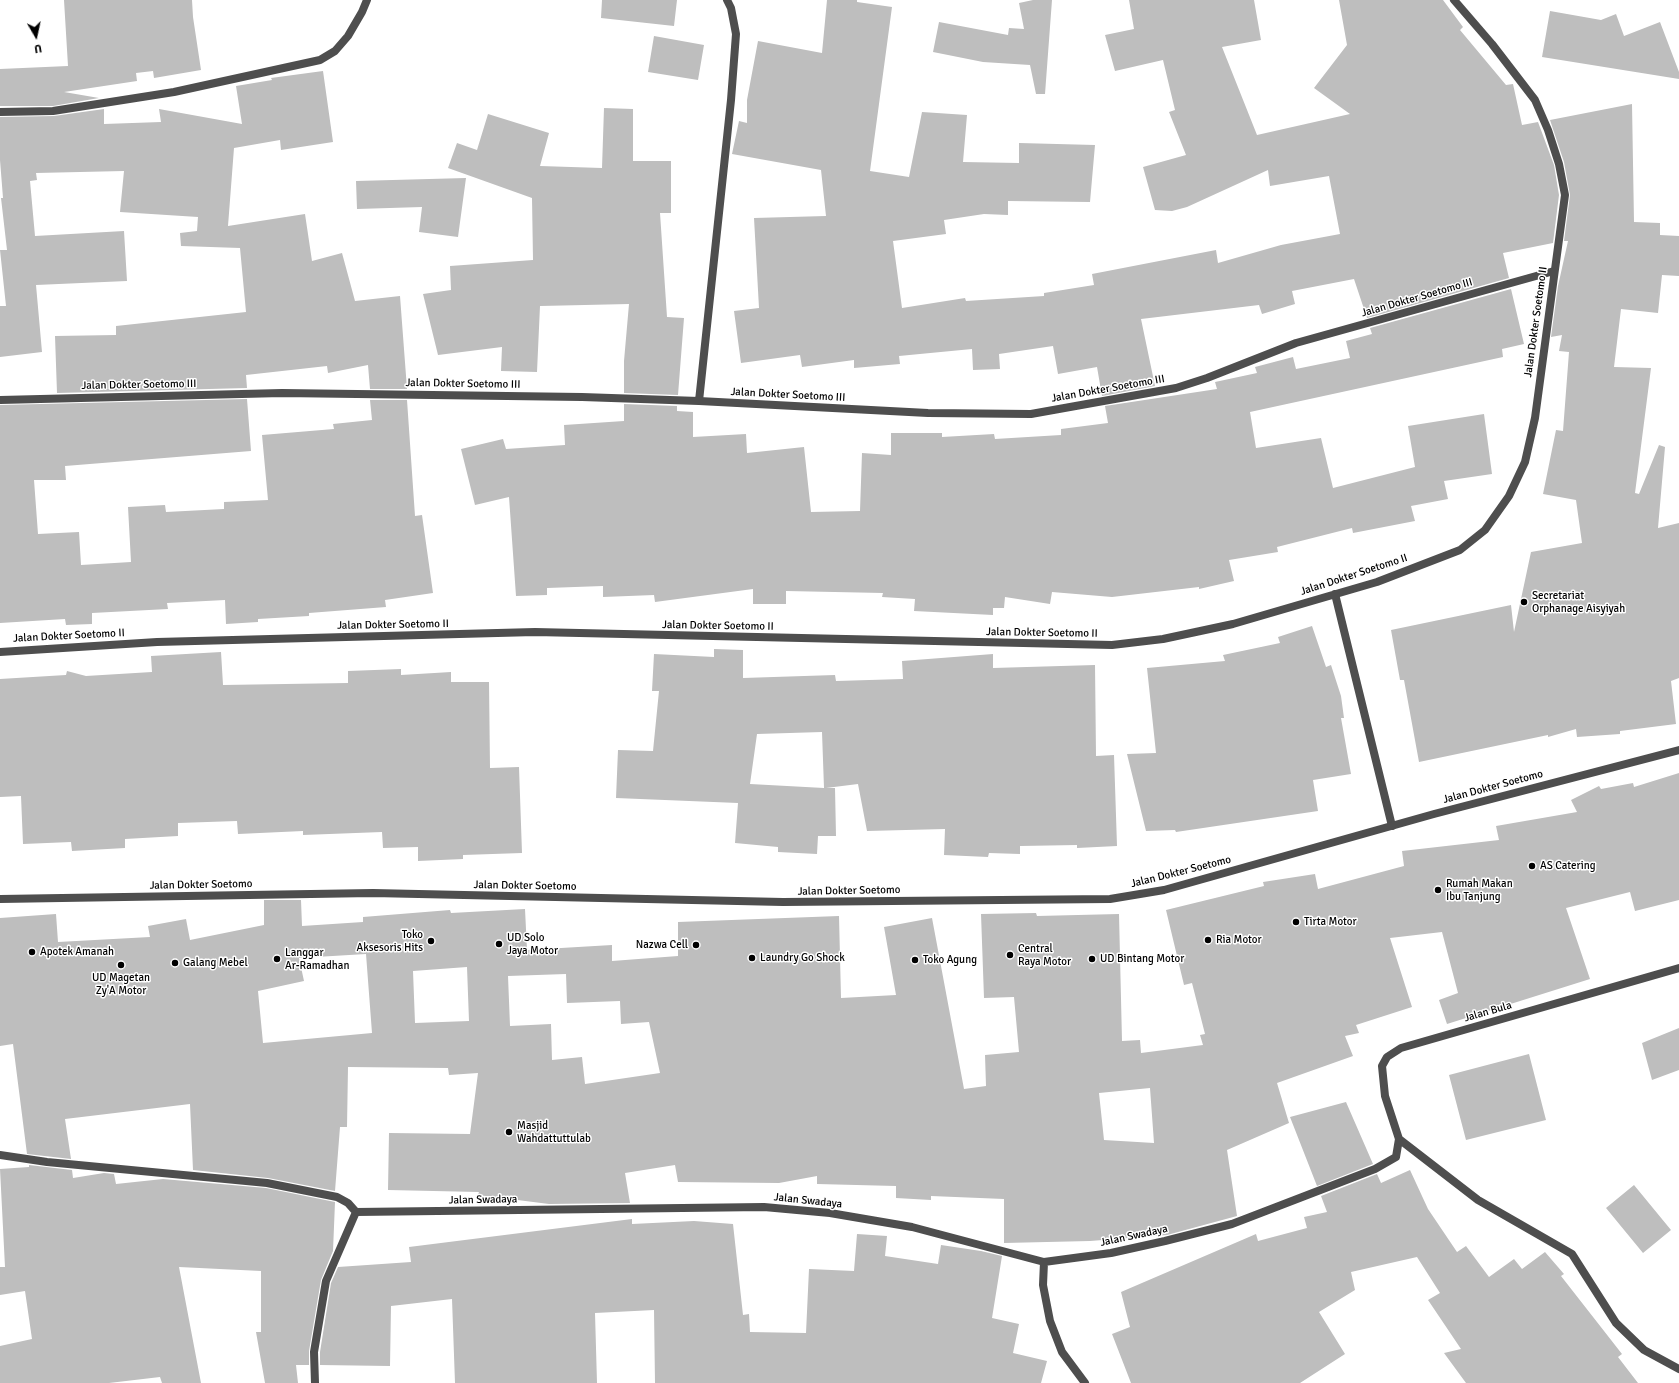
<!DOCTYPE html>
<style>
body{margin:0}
#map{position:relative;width:1679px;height:1383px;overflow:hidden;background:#fff;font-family:Signika,sans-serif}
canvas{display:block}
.north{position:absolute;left:16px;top:16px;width:40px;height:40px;-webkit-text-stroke:3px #fff;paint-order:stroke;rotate:171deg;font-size:11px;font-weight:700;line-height:16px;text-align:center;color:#000}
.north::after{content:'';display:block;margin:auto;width:14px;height:18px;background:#000;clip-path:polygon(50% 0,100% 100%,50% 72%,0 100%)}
</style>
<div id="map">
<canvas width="1679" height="1383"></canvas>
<div class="north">U</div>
</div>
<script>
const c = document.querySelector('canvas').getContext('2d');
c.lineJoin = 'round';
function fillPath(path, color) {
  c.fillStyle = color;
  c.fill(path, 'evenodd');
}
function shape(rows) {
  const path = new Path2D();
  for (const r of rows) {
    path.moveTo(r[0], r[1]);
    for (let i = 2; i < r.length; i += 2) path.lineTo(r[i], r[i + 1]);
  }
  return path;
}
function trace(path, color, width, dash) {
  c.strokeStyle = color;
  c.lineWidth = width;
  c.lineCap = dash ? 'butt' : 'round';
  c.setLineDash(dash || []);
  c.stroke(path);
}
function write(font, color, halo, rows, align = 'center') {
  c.font = font + ' Signika,sans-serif';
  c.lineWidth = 3;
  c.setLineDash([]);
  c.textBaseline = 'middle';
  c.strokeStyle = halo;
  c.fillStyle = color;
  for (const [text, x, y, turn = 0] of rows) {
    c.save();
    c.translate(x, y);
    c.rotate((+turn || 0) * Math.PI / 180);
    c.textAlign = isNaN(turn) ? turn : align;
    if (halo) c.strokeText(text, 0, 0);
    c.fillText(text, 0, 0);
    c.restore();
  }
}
fillPath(shape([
 [64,0,192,0,193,17,201,70,154,78,153,71,136,73,137,81,64,92,99,98,53,106,0,106,0,69,68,66],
 [602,0,677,0,674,26,601,18],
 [827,0,857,0,857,2,892,7,870,171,909,177,922,112,967,115,963,162,1019,163,1019,143,1095,145,1090,202,1008,201,1008,215,984,214,944,220,946,234,893,241,902,308,965,298,966,301,1044,296,1044,293,1094,285,1092,274,1216,250,1218,263,1281,245,1340,234,1329,176,1270,186,1268,170,1187,207,1172,211,1155,210,1143,167,1186,155,1169,112,1175,110,1163,60,1115,71,1105,35,1134,29,1129,0,1254,0,1261,40,1222,47,1257,135,1350,114,1314,88,1347,45,1339,0,1443,0,1463,27,1460,30,1506,85,1513,84,1522,125,1538,122,1554,165,1559,195,1553,243,1503,253,1509,278,1367,318,1354,279,1292,291,1295,304,1262,314,1259,305,1141,319,1155,386,1102,396,1097,367,1058,374,1053,346,999,354,1000,369,973,370,972,349,899,356,900,364,854,368,854,360,802,367,800,355,741,363,734,311,759,308,754,218,826,216,821,170,732,154,739,121,747,123,747,100,758,41,822,53],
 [1033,0,1052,0,1045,94,1036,94,1030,65,983,62,933,52,939,22,1008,35,1009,28,1024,29,1019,3],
 [1550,11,1601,20,1616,14,1624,36,1660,22,1679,72,1679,79,1542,57],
 [654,36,704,45,698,80,648,72],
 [323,71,333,142,281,150,280,140,234,148,228,226,305,214,312,261,342,253,355,301,400,296,407,389,370,389,368,365,328,373,327,366,246,375,247,388,57,393,55,336,116,335,116,326,246,312,240,248,181,246,180,233,197,231,198,217,120,212,124,171,36,173,37,180,30,181,35,236,124,231,127,281,36,285,42,352,0,357,0,306,6,306,0,250,7,250,1,198,3,198,0,160,0,117,54,116,104,109,104,124,161,122,159,109,242,124,236,86,272,80,271,78],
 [1632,104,1634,222,1660,223,1660,235,1679,236,1679,276,1662,275,1658,313,1621,309,1614,367,1651,368,1635,493,1639,494,1659,445,1665,447,1658,528,1679,523,1679,678,1671,681,1676,724,1620,731,1620,734,1577,737,1576,729,1548,737,1548,735,1419,762,1404,680,1400,680,1391,630,1511,605,1514,632,1531,552,1582,543,1576,500,1543,494,1556,430,1563,431,1569,352,1559,351,1562,335,1551,337,1558,286,1568,241,1564,241,1570,195,1564,162,1550,120],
 [604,108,633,109,633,161,671,161,671,213,660,213,667,317,684,318,678,395,624,393,624,361,629,304,540,306,537,372,501,371,502,347,438,355,423,294,451,290,450,266,533,260,532,198,448,168,457,143,477,150,488,114,549,133,540,166,602,168],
 [466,178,458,237,419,232,422,207,357,209,356,181],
 [1511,289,1524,344,1502,349,1503,357,1250,412,1256,448,1321,438,1333,488,1415,467,1408,426,1484,414,1492,474,1444,481,1448,499,1411,506,1415,521,1353,533,1352,528,1277,547,1278,552,1229,560,1234,581,1199,589,1199,587,1112,597,1052,592,1050,604,1005,597,1004,608,993,608,993,615,914,611,915,599,882,597,883,593,786,591,786,604,753,604,753,589,655,602,654,595,603,597,603,586,547,588,547,595,516,596,509,497,475,505,461,449,503,439,506,449,565,445,564,425,624,421,624,404,677,406,677,411,693,412,693,437,746,434,747,453,804,447,811,512,860,511,862,453,891,455,891,433,942,433,942,437,994,434,995,439,1061,435,1061,429,1108,423,1105,406,1217,389,1215,382,1257,373,1255,367,1293,357,1296,369,1350,358,1346,341,1372,334,1370,328],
 [247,399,251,451,65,466,66,480,34,480,38,534,79,532,81,565,131,562,128,507,165,505,166,512,224,509,224,502,268,500,262,435,334,429,333,424,372,420,370,400,407,400,415,516,422,515,433,593,385,600,386,607,309,613,309,616,258,619,258,622,226,624,225,600,167,603,168,609,92,613,92,624,66,625,65,619,0,623,0,405],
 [1312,626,1326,667,1331,665,1341,696,1344,718,1341,718,1351,774,1313,780,1318,811,1176,832,1175,830,1146,831,1127,754,1156,753,1147,668,1225,661,1223,655,1280,643,1278,637],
 [714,649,743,650,743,678,835,675,836,681,903,679,902,661,993,654,993,668,1095,665,1096,756,1114,755,1117,846,1077,848,1077,845,1020,846,1020,854,989,853,988,857,944,855,945,829,867,831,858,784,826,788,835,788,836,836,818,836,817,854,778,852,778,847,735,843,738,803,616,798,618,750,653,751,659,691,652,691,654,654,714,657],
 [822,732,824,788,750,784,757,734],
 [221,652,223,685,348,683,348,671,401,669,401,675,451,672,451,682,489,682,490,768,519,767,522,853,463,855,463,859,418,861,418,847,383,848,382,832,303,835,303,831,238,834,237,821,178,823,178,836,125,839,125,848,72,851,71,842,23,844,21,796,0,797,0,679,66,675,67,671,86,676,152,672,151,656],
 [1679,773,1679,900,1635,911,1630,892,1566,908,1590,979,1447,1024,1439,1000,1458,993,1442,932,1390,938,1412,1007,1356,1025,1359,1033,1345,1036,1353,1056,1277,1083,1289,1123,1227,1150,1237,1216,1167,1235,1090,1241,1004,1243,1004,1199,931,1196,931,1200,896,1198,896,1186,817,1184,817,1176,779,1183,678,1182,675,1165,625,1173,630,1203,549,1204,478,1195,479,1192,388,1190,389,1133,470,1134,478,1073,449,1075,448,1068,348,1067,347,1127,340,1127,335,1191,268,1178,193,1170,190,1104,65,1119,71,1159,27,1154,13,1044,0,1046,0,918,56,914,58,942,150,937,148,926,186,919,190,940,264,925,264,900,301,900,302,926,363,922,363,917,450,910,451,913,525,909,527,950,612,945,612,961,678,956,678,922,839,916,841,998,896,995,884,927,932,918,964,1089,986,1086,985,1055,1019,1052,1014,997,984,998,981,914,1036,913,1037,916,1119,914,1122,1041,1140,1040,1141,1053,1203,1045,1200,1035,1205,1034,1192,983,1184,985,1166,910,1264,886,1263,882,1315,874,1318,889,1404,866,1402,851,1499,840,1496,826,1577,812,1571,800,1599,786,1601,789,1633,783,1634,787],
 [366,954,372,1033,263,1043,258,991,304,981,299,958],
 [467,967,469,1021,415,1023,413,971],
 [566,974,567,1003,620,1001,621,1024,649,1022,660,1073,585,1084,582,1057,552,1060,551,1024,510,1026,508,976],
 [1150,1088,1154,1143,1104,1140,1099,1093],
 [1679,1028,1679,1070,1652,1080,1642,1043],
 [1529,1054,1546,1120,1466,1140,1449,1075],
 [1346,1102,1373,1164,1317,1186,1290,1117],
 [29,1165,72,1170,73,1178,104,1173,114,1174,116,1184,163,1179,266,1188,335,1202,333,1251,321,1280,309,1351,309,1365,296,1365,298,1383,265,1383,256,1332,261,1332,261,1271,179,1267,201,1383,162,1383,160,1377,109,1383,0,1383,0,1346,32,1339,25,1291,0,1295,0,1267,5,1267,0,1169,29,1167],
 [1410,1170,1428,1209,1457,1252,1466,1246,1489,1277,1514,1259,1522,1269,1545,1252,1564,1274,1561,1276,1622,1354,1618,1357,1638,1383,1466,1383,1444,1353,1461,1349,1428,1300,1440,1293,1417,1257,1351,1272,1355,1290,1319,1312,1345,1354,1300,1383,1131,1383,1112,1334,1130,1327,1121,1292,1256,1234,1258,1241,1307,1228,1304,1217,1327,1212,1321,1196,1377,1174,1381,1183],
 [1634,1185,1671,1230,1643,1253,1606,1208],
 [632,1219,632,1224,694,1221,733,1224,743,1315,749,1314,750,1332,806,1333,809,1269,854,1271,857,1234,887,1236,885,1256,938,1264,941,1245,981,1251,1002,1256,992,1318,1019,1324,1013,1353,1047,1361,1041,1383,655,1383,654,1310,595,1313,597,1383,455,1383,452,1299,391,1306,390,1366,320,1365,320,1352,331,1283,338,1267,411,1262,409,1247]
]), '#bebebe');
trace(shape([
 [0,112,53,111,174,92,320,60,335,51,348,36,362,12,367,0],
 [0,400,282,393,582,397,699,401,928,413,1031,414,1176,388,1207,378,1296,343,1554,271],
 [699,401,731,100,736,34,731,8,727,0],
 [1335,594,1392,826],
 [0,652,157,642,535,632,1112,645,1163,639,1233,624,1377,582,1460,550,1485,530,1509,496,1525,462,1535,418,1565,195,1559,164,1548,130,1535,100,1492,44,1454,0],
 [1399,1139,1478,1200,1572,1254,1616,1323,1644,1350,1679,1369],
 [0,1155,47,1162,267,1183,337,1197,348,1203,356,1212],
 [1044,1262,1043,1285,1050,1321,1062,1352,1085,1383],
 [315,1383,314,1352,326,1281,356,1212,764,1207,830,1213,912,1227,1044,1262,1111,1253,1165,1241,1232,1224,1375,1169,1396,1157,1399,1139,1385,1096,1382,1066,1387,1057,1401,1048,1679,968]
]), '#4e4e4e', 8);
trace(shape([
 [0,899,373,893,783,902,1110,899,1164,890,1434,814,1679,750]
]), '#4e4e4e', 8);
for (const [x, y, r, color] of [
 [1524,602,4,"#000"],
 [1532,866,4,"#000"],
 [1438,890,4,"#000"],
 [1296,922,4,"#000"],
 [1208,940,4,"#000"],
 [431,941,4,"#000"],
 [499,944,4,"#000"],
 [696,945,4,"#000"],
 [32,952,4,"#000"],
 [1010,955,4,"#000"],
 [752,958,4,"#000"],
 [277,959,4,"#000"],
 [1092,959,4,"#000"],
 [915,960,4,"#000"],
 [175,963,4,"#000"],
 [121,965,4,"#000"],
 [509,1132,4,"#000"]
]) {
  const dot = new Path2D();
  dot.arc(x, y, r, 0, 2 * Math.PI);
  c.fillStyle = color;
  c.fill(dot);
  trace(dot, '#fff', 1.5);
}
write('11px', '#000', '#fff', [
 ["Jalan Dokter Soetomo III",1417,298,-16],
 ["Jalan Dokter Soetomo II",1536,322,-82],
 ["Jalan Dokter Soetomo III",463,384,1],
 ["Jalan Dokter Soetomo III",139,385,-1],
 ["Jalan Dokter Soetomo III",1108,389,-10],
 ["Jalan Dokter Soetomo III",788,395,3],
 ["Jalan Dokter Soetomo II",1354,575,-18],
 ["Jalan Dokter Soetomo II",393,625,-1],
 ["Jalan Dokter Soetomo II",718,626,1],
 ["Jalan Dokter Soetomo II",1042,633,1],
 ["Jalan Dokter Soetomo II",69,636,-3],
 ["Jalan Dokter Soetomo",1493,787,-15],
 ["Jalan Dokter Soetomo",1181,872,-14],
 ["Jalan Dokter Soetomo",201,885,-1],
 ["Jalan Dokter Soetomo",525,886,1],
 ["Jalan Dokter Soetomo",849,891,-1],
 ["Jalan Bula",1488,1012,-16],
 ["Jalan Swadaya",483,1200,-1],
 ["Jalan Swadaya",808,1201,6],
 ["Jalan Swadaya",1134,1236,-12]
]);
write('11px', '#000', '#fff', [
 ["Secretariat",1532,596],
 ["Orphanage Aisyiyah",1532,609],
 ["AS Catering",1540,866],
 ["Rumah Makan",1446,884],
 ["Ibu Tanjung",1446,897],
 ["Tirta Motor",1304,922],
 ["Toko",423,935,"right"],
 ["Aksesoris Hits",423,948,"right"],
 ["UD Solo",507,938],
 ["Jaya Motor",507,951],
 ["Ria Motor",1216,940],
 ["Nazwa Cell",688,945,"right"],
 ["Central",1018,949],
 ["Raya Motor",1018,962],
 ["Apotek Amanah",40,952],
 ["Langgar",285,953],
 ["Ar-Ramadhan",285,966],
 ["Laundry Go Shock",760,958],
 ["UD Bintang Motor",1100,959],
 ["Toko Agung",923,960],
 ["Galang Mebel",183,963],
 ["UD Magetan",121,978,"center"],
 ["Zy'A Motor",121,991,"center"],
 ["Masjid",517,1126],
 ["Wahdattuttulab",517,1139]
], 'left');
</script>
